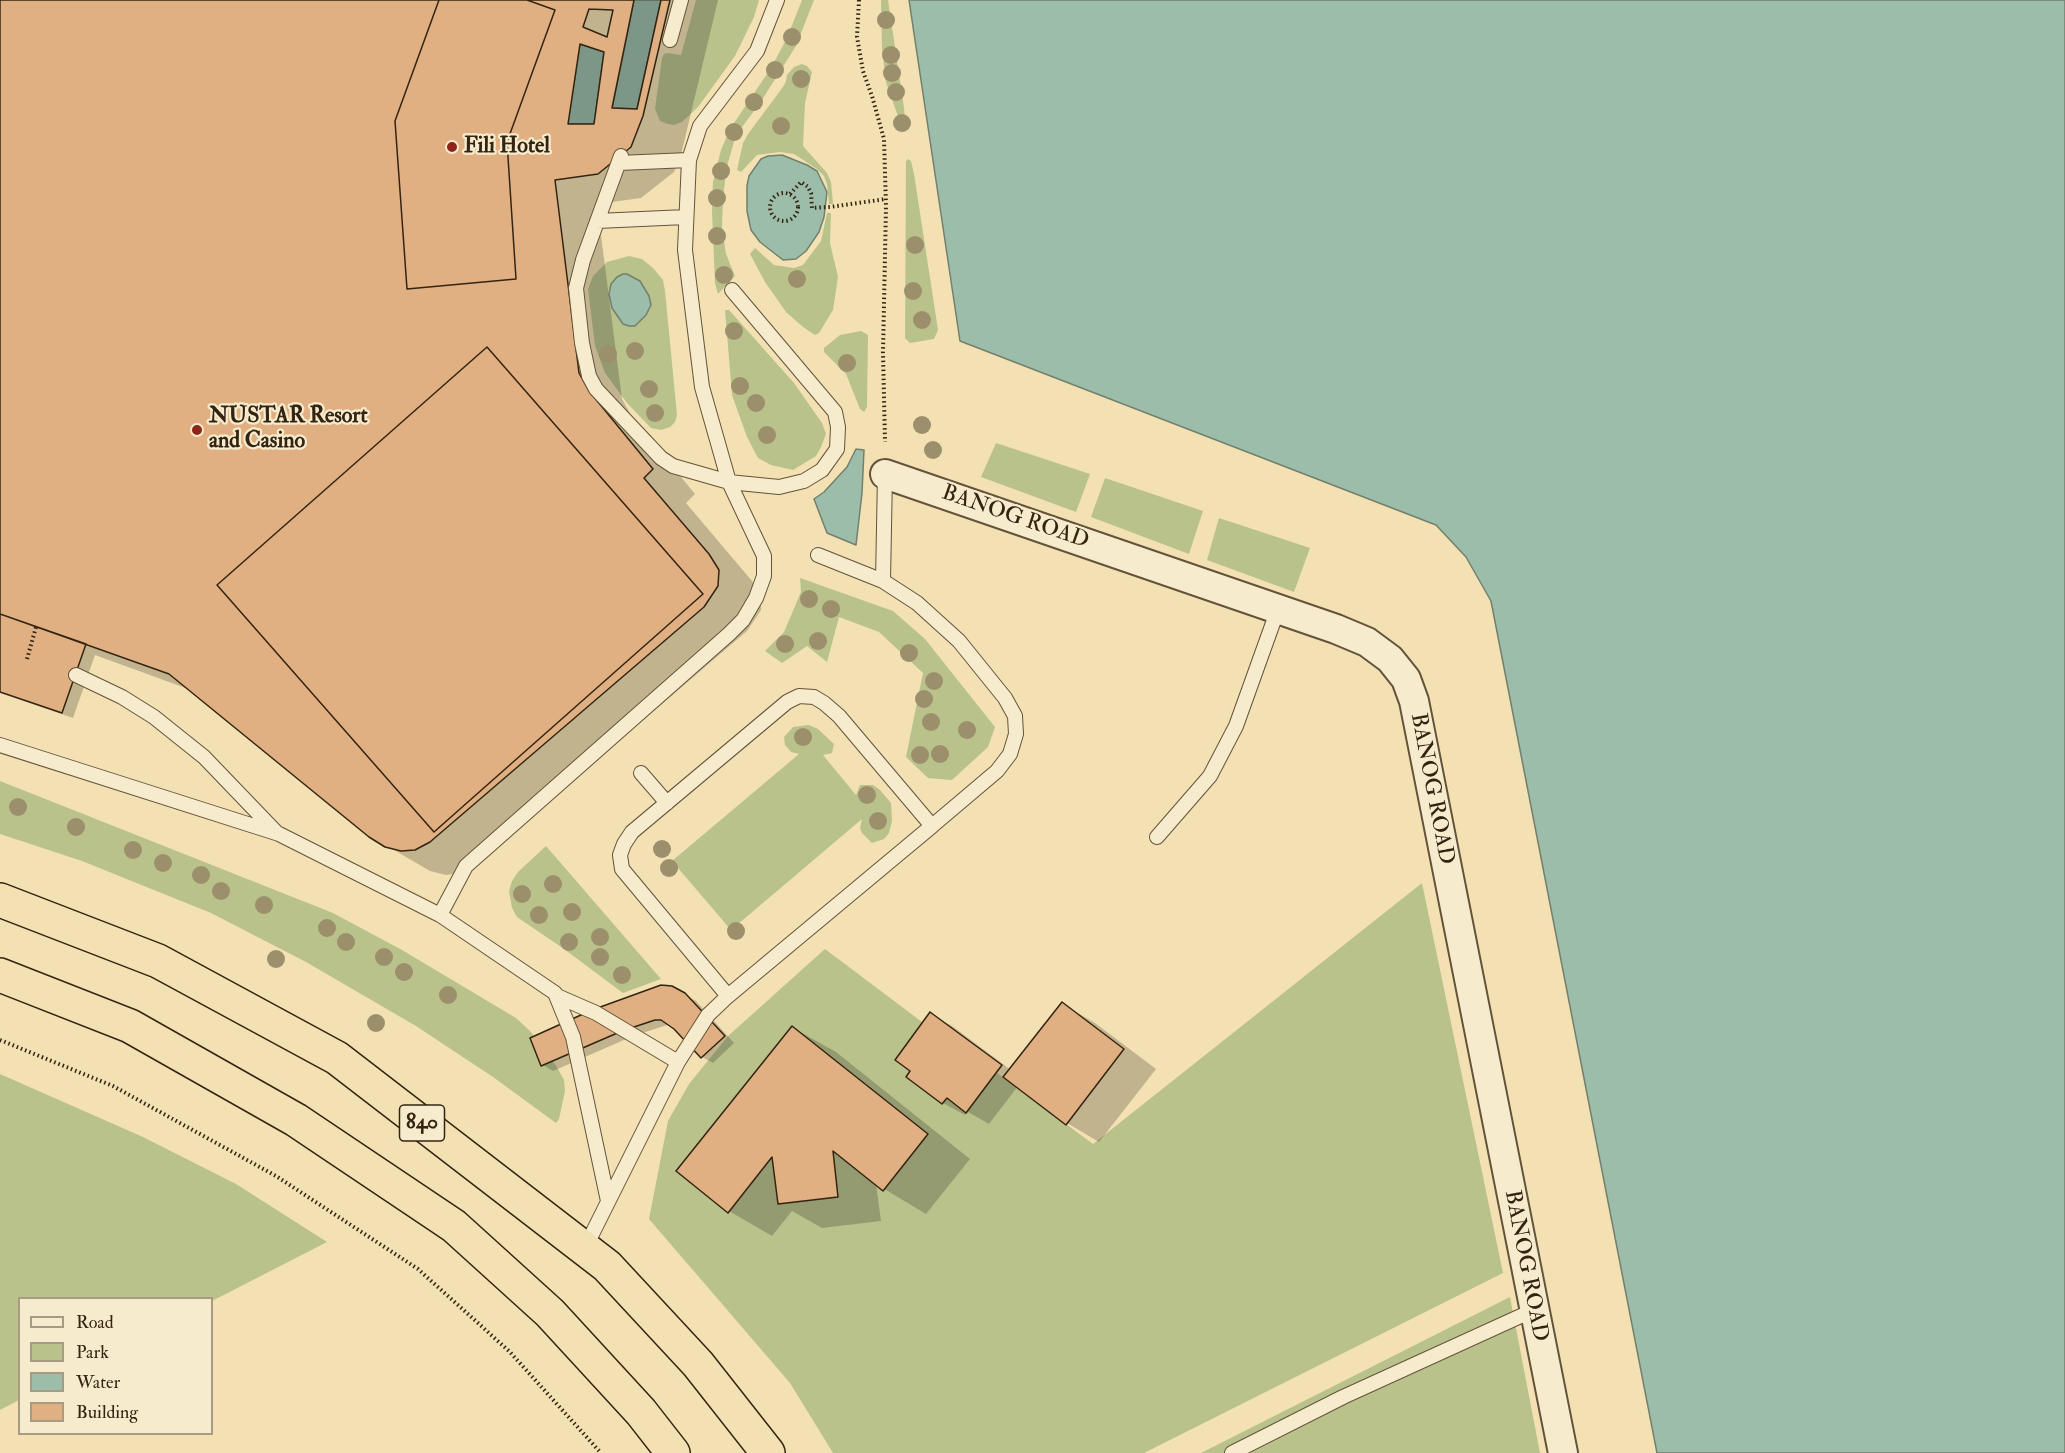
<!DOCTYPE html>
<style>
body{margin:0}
#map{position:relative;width:2065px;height:1453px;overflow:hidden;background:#f3e0b3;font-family:"IM FELL Double Pica",serif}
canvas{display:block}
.legend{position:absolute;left:18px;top:1297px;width:195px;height:138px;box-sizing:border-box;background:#f7ebce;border:2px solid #a99b83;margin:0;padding:8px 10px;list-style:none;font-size:18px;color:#332412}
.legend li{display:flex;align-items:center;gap:12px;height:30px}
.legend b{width:30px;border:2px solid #a99b83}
</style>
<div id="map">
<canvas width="2065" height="1453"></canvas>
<ul class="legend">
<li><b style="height:8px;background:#f7ebce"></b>Road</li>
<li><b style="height:16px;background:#bac28c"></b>Park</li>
<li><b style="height:16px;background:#9cbda9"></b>Water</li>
<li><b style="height:16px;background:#e0b082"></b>Building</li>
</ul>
</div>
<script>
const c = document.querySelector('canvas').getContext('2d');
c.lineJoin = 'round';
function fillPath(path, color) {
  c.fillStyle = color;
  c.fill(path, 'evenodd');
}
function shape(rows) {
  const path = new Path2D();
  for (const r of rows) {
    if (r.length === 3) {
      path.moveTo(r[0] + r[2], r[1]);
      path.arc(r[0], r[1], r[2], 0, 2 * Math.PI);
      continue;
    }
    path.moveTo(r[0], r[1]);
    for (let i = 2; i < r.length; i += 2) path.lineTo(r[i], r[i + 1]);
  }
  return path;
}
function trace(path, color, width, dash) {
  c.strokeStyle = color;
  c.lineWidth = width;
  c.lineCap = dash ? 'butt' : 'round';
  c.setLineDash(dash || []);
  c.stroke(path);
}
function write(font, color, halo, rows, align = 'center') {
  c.font = font + ' "IM FELL Double Pica",serif';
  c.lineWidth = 4.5;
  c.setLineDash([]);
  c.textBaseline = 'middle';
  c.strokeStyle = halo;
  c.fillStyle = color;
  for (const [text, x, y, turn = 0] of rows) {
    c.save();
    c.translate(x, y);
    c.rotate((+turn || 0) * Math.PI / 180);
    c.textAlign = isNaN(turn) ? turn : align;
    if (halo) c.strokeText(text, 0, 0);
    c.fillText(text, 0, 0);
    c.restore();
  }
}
fillPath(shape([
 [696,0,759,0,754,17,735,56,698,107,682,122,674,125,668,124,660,121,655,109,662,58,664,54,668,53,681,55],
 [802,0,814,0,796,46,760,103,736,135,727,166,723,197,722,227,726,254,735,276,718,294,715,283,712,212,713,182,721,150,730,129,771,68,787,38],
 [881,0,888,0,904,108,906,129,903,131,886,82,882,50],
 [802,64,807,66,812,72,805,103,803,146,827,173,831,182,833,204,829,204,827,184,824,176,817,169,794,154,780,152,757,155,741,172,737,170,743,143,748,134,783,87,786,81,787,75,794,67],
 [908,159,911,161,914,174,938,330,934,339,910,343,905,338,906,161],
 [827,213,831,213,830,243,838,277,833,310,819,333,815,335,803,327,786,312,765,282,750,254,755,248,774,265,794,268,803,265,821,241],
 [629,256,642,259,653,268,663,280,665,291,677,415,675,422,670,427,661,430,651,428,627,403,605,373,595,346,588,289,593,276,607,262],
 [725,310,729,310,794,383,822,423,826,434,821,447,816,456,793,470,771,465,758,458,747,437,732,395],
 [861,331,868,335,867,407,864,412,860,409,846,374,824,352,824,348,840,335],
 [996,443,1090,474,1076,512,981,477],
 [1105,478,1203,511,1189,554,1091,517],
 [1219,518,1310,548,1294,592,1207,560],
 [800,578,893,611,925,639,995,727,988,747,952,780,928,778,906,757,923,673,879,632,839,617,827,662,807,646,782,663,765,651,784,632,801,592],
 [809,725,818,729,834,744,832,753,823,755,856,795,860,785,873,785,880,790,891,803,892,821,889,833,884,839,872,843,862,833,860,828,862,819,731,930,672,861,799,754,791,752,785,745,784,737,793,727],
 [0,781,333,913,402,950,516,1018,531,1032,557,1067,564,1080,565,1091,559,1119,556,1123,493,1077,416,1026,306,962,211,913,82,861,0,834],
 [546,846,661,979,623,993,564,949,517,917,512,908,509,891,512,881,518,872],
 [1422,883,1503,1273,1144,1453,833,1453,790,1383,649,1219,668,1121,689,1084,728,1036,825,949,922,1022,930,1012,1002,1065,997,1073,1093,1144],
 [0,1074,143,1137,236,1184,327,1242,212,1301,212,1298,20,1298,19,1400,0,1410],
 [1510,1297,1540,1453,1201,1453]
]), '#bac28c');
const water = shape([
 [634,0,661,0,637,109,612,108,634,0],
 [909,0,2065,0,2065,1453,1657,1453,1491,601,1466,557,1436,525,960,341,909,0],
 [580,44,604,52,594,124,568,124,580,44],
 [782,155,807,165,817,171,827,192,824,217,819,232,806,251,796,259,783,260,760,242,751,230,747,211,747,186,749,176,761,159,768,156,782,155],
 [623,274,627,274,640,281,649,296,651,305,646,315,635,326,629,326,623,324,612,308,609,294,611,284,617,277,623,274],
 [856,449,864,450,862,493,856,545,827,533,814,499,824,492,847,467,856,449]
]);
fillPath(water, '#9cbda9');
trace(water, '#72806d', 1.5);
fillPath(shape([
 [0,0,718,0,680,159,674,172,641,198,597,204,622,399,632,417,695,494,686,503,752,581,761,596,761,610,747,631,473,866,459,873,446,875,430,871,370,836,191,690,95,655,73,718,0,693],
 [672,987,696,1001,734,1043,713,1063,702,1057,671,1025,667,1025,633,1036,553,1071,543,1065],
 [1062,1004,1095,1023,1156,1069,1099,1142,1067,1123,1018,1086,989,1124,968,1112,965,1115,943,1103,908,1077,930,1014,952,1026,1011,1070],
 [793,1028,836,1052,970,1159,926,1214,876,1184,881,1221,822,1228,792,1211,772,1236,729,1211]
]), '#0003');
const building = shape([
 [0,0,439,0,395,121,407,289,516,279,507,142,555,10,527,0,634,0,612,108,637,109,661,0,670,0,643,116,631,147,598,174,555,180,579,373,589,391,653,469,644,478,709,554,719,570,718,586,704,607,430,842,415,850,401,851,385,847,369,837,169,674,0,614,0,0],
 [589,9,613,10,607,37,583,27,589,9],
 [580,44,604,52,594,124,568,124,580,44],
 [487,347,703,594,434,832,217,585,487,347],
 [439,0,527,0,555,10,507,142,516,279,407,289,395,121,439,0],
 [487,347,703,594,434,832,217,585,487,347],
 [0,614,86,644,62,713,0,692,0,614],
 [661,985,672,986,685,993,725,1036,701,1058,674,1029,661,1020,655,1020,622,1031,541,1066,530,1038,592,1010,661,985],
 [1062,1002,1124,1049,1066,1125,1003,1077,1062,1002],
 [930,1012,1002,1065,966,1113,947,1098,942,1104,906,1077,910,1071,895,1060,930,1012],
 [792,1026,928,1134,883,1191,833,1151,838,1197,778,1204,772,1157,728,1213,676,1171,792,1026]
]);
fillPath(building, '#e0b082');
trace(building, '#332412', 1.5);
const lane = shape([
 [670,40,681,0],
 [621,156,583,260,576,288,582,343,589,376,596,389,661,458,673,466,729,482,779,487,804,481,822,470,837,449,838,427,835,412,732,290],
 [619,163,689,160],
 [597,221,686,217],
 [818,555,883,581,917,603,959,641,1005,698,1015,716,1016,734,1010,754,997,771,932,826],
 [883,581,885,474],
 [76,675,122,697,154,717,204,757,277,833],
 [0,745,279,834,440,915,555,993,573,1037,608,1201],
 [641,773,667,803],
 [1157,837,1210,776,1236,726,1278,609],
 [440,915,466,866,729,634,743,620,756,598,764,576,764,556,729,482,702,387,685,250,689,160,700,126,757,51,777,0],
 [557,996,596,1013,678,1062],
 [585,1248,678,1062,708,1015,728,996,932,826,839,716,824,703,814,697,799,696,787,702,632,832,624,844,620,855,622,869,728,996],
 [1232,1453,1343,1397,1534,1310]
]);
const street = shape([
 [885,474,1336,629,1367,642,1390,659,1406,679,1414,701,1563,1453]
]);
const highway = shape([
 [0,900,158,961,337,1058,607,1266,698,1364,768,1453],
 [0,975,130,1026,296,1120,454,1226,550,1313,641,1412,673,1453]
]);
trace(lane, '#63533a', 16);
trace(street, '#63533a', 32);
trace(highway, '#332412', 36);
trace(shape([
 [859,0,857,37,863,71,872,96,884,139,886,206,883,353,885,442],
 [784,207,14],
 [790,194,801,182,808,187,811,193,812,208,830,207,886,199],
 [27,659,36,627],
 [0,1040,113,1086,276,1176,418,1269,509,1351,601,1453]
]), '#332412', 4, [1.5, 3]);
trace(lane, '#f7ebce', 14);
trace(street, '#f7ebce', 28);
trace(highway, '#f3e0b3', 33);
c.fillStyle = '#9c8f6b';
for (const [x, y] of [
 [886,20],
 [792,37],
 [891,55],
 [775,70],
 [892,73],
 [801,79],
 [896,92],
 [754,102],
 [902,123],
 [781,126],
 [734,132],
 [721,171],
 [717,198],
 [717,236],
 [915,245],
 [724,275],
 [797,279],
 [913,291],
 [922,320],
 [734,331],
 [635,351],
 [608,354],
 [847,363],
 [740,386],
 [649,389],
 [756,403],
 [655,413],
 [922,425],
 [767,435],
 [933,450],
 [809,599],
 [831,609],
 [818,641],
 [785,644],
 [909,653],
 [934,681],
 [924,699],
 [931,722],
 [967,730],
 [803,737],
 [940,754],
 [920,755],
 [867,795],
 [18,807],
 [878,821],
 [76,827],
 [662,849],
 [133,850],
 [163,863],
 [669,868],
 [201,875],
 [553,884],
 [221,891],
 [522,894],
 [264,905],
 [572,912],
 [539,915],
 [327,928],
 [736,931],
 [600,937],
 [346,942],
 [569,942],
 [384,957],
 [600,957],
 [276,959],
 [404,972],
 [622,975],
 [448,995],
 [376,1023]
]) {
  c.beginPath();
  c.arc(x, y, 9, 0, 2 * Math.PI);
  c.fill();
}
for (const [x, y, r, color] of [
 [452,147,6,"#8f2418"],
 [197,430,6,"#8f2418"]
]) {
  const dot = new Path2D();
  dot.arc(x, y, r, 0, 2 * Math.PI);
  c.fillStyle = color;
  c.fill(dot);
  trace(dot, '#f7ebce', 2);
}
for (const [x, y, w] of [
 [422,1123,45]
]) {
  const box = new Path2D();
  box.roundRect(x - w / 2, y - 18, w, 36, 4.5);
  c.fillStyle = '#f7ebce';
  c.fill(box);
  trace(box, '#332412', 1.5);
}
write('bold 21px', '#332412', null, [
 ["840",422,1123]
]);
write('bold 22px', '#332412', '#f7ebce', [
 ["Fili Hotel",464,147],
 ["NUSTAR Resort",209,417],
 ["and Casino",209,442]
], 'left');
write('22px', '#332412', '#f7ebce', [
 ["BANOG ROAD",1015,518,19],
 ["BANOG ROAD",1431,789,79],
 ["BANOG ROAD",1525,1266,79]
]);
</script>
